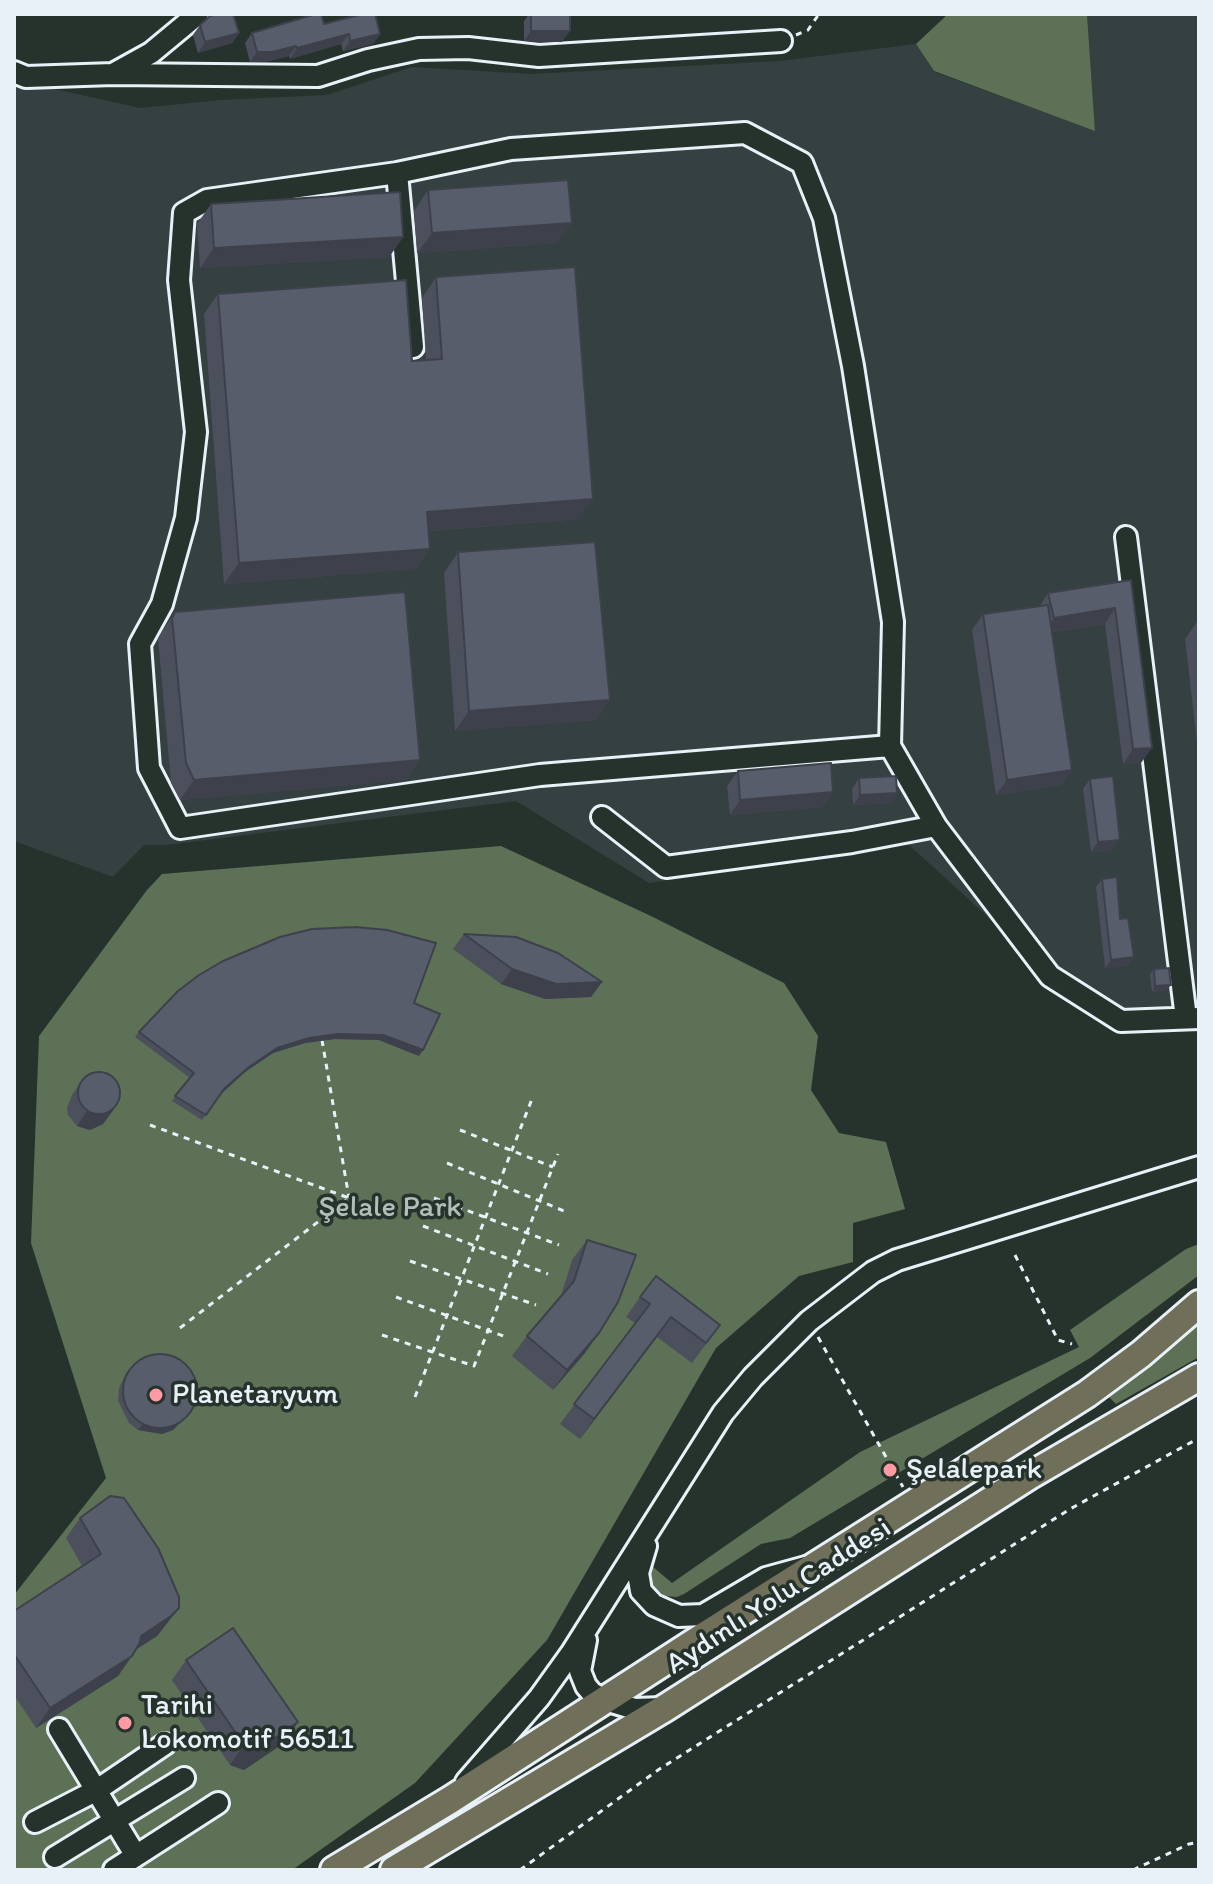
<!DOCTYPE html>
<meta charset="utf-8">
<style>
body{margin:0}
#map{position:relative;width:1213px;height:1884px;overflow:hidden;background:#26332d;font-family:Itim,sans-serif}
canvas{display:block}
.frame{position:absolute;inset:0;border:16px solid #e8f1f8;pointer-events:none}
</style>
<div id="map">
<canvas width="1213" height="1884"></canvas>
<div class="frame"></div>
</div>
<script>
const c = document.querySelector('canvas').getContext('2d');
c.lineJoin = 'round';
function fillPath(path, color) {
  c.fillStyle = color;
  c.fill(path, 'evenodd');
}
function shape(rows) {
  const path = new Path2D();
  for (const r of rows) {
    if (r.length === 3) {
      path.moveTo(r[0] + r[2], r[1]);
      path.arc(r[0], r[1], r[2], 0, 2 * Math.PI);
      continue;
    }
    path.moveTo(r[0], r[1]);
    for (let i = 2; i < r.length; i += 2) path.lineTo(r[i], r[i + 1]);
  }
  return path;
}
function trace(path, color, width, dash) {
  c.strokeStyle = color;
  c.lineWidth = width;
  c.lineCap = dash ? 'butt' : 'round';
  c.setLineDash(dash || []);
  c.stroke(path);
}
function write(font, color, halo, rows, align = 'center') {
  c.font = font + ' Itim,sans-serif';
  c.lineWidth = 7;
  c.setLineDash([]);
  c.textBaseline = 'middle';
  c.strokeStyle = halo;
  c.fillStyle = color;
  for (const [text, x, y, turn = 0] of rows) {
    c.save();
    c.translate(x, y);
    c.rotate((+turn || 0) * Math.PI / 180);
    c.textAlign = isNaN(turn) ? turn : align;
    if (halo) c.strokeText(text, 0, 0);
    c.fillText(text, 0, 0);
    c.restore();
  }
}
fillPath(shape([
 [1087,14,1199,14,1199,1026,1113,1031,908,844,649,883,516,801,166,845,144,845,113,877,14,841,14,80,140,108,221,100,327,95,412,67,531,74,780,61,916,44,934,72,1095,130]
]), '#354040');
fillPath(shape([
 [948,14,1087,14,1095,131,934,71,916,44],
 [501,846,653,917,784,983,818,1036,811,1090,839,1133,886,1142,905,1209,853,1223,853,1262,799,1276,716,1348,547,1640,415,1783,292,1870,14,1870,14,1595,106,1478,31,1243,39,1036,147,890,162,874],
 [1199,1244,1199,1275,1090,1358,790,1538,761,1544,684,1594,677,1597,664,1596,653,1587,645,1574,646,1561,672,1583,860,1452,1079,1347,1070,1330,1186,1249],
 [1199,1323,1199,1357,1116,1404,1108,1396]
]), '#5c7155');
const minor = shape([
 [14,72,26,77,113,74,151,53,198,14],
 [113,74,318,76,368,60,419,49,468,48,539,56,781,41],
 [397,173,413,347],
 [1126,537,1186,1018],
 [890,746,540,775,180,828,149,768,140,644,162,604,186,518,196,432,179,280,184,213,207,200,397,173,511,149,745,133,802,163,824,218,853,366,893,622,890,746,936,826],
 [602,817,666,867,852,842,936,826,1050,976,1121,1021,1199,1018],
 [646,1546,638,1573,641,1591,654,1605,679,1616,703,1615,766,1578,806,1567],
 [586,1640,580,1671,586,1686,592,1693,605,1700,635,1709,663,1708],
 [59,1729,136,1856],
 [466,1782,539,1698,572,1652,723,1413,753,1377,809,1321,873,1272,897,1260,1199,1167],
 [35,1822,97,1790,165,1744],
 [55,1857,184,1778],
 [114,1870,218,1803]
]);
const major = shape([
 [334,1870,450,1800,704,1636,1087,1394,1141,1354,1199,1304],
 [394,1870,665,1708,1029,1476,1199,1377]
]);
trace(minor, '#e8f1f8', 26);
trace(major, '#e8f1f8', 32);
trace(shape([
 [796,35,808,30,819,14],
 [322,1040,349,1198],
 [150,1125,349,1198],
 [460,1130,553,1167],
 [447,1163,569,1213],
 [434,1198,559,1245],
 [423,1226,548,1274],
 [1015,1255,1058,1340,1072,1344],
 [410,1261,536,1305],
 [396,1297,506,1337],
 [180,1328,349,1198],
 [382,1335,474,1366,558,1154],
 [818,1337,903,1487],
 [415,1397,532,1099],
 [520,1870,658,1770,1070,1509,1199,1438],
 [1133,1870,1189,1844,1199,1842]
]), '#e8f1f8', 3, [6, 6]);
trace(minor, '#26332d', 20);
trace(major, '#706f59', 26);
fillPath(shape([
 [529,14,531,14,562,42,524,41,524,21],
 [324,24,380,34,373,44,343,51,341,44,290,59,289,56,265,62,250,62,245,43,252,33],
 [200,25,239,33,232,43,198,53,193,35],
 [428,190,557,243,417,253,414,211],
 [211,204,403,237,389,257,200,268,197,224],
 [436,277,579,519,429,531,430,549,416,569,224,584,204,314,218,294,412,361,426,360,422,298],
 [458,552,610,700,596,720,455,731,444,573],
 [1131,580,1141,763,1123,764,1105,624,1052,632,1072,770,1062,785,996,795,972,630,983,614,1039,607,1048,593],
 [175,612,420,760,406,780,180,800,171,783,158,638],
 [1199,619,1199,760,1185,639],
 [738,771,833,792,822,807,730,815,727,786],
 [859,778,890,803,853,805,852,789],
 [1090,779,1112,851,1091,852,1083,789],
 [1102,879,1120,919,1134,957,1128,966,1105,968,1096,887],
 [464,934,602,982,591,997,545,999,501,984,453,949],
 [1154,969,1167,990,1152,992,1150,974],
 [414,1003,419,1056,379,1040,335,1039,305,1043,273,1053,245,1072,220,1095,202,1120,172,1101,190,1078,135,1037,139,1032],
 [83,1079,114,1109,103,1124,90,1130,77,1126,68,1115,67,1108,72,1095],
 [587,1240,585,1353,553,1390,512,1356,527,1336,561,1296,572,1260],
 [640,1297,720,1325,692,1363,657,1337,580,1439,560,1424,635,1323,626,1317],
 [127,1371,194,1408,173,1430,162,1434,138,1430,129,1423,118,1401,119,1388],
 [80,1518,179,1608,157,1636,135,1650,118,1676,36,1728,14,1695,14,1611,82,1566,66,1538],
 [186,1660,298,1722,284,1743,244,1770,230,1765,172,1680]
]), '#4c505c');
fillPath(shape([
 [531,31,570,31,562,42,524,41],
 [239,33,232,43,198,53,205,42],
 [349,34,341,44,290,59,297,48],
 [380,34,373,44,343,51,350,41],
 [296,46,289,56,265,62,250,62,257,52],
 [572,223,557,243,417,253,432,233],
 [403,237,389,257,200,268,214,248],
 [593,499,579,519,413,532,427,512],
 [430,549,416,569,224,584,239,563],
 [1115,608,1105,624,1043,633,1054,618],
 [610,700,596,720,455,731,469,711],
 [1152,748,1141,763,1123,764,1133,749],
 [420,760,406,780,180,800,194,780],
 [1072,770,1062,785,996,795,1007,780],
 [833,792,822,807,730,815,740,800],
 [897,793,890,803,853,805,860,795],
 [1120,840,1112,851,1091,852,1098,842],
 [1134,957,1128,966,1105,968,1111,960],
 [512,969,602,982,591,997,545,999,501,984],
 [1171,985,1167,990,1152,992,1155,986],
 [338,1034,383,1035,423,1050,419,1056,379,1040,335,1039,305,1043,273,1053,245,1072,220,1095,224,1089,249,1067,277,1048,309,1038],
 [114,1109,103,1124,90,1130,77,1126,87,1111],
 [671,1317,657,1337,580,1439,594,1419],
 [599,1333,585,1353,553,1390,567,1370],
 [194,1408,173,1430,162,1434,138,1430,142,1425],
 [179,1608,157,1636,126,1656,141,1636],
 [132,1656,118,1676,36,1728,50,1708],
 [298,1722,284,1743,244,1770,230,1765,244,1745]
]), '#3e414b');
const building = shape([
 [219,14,233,14,239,33,205,42,200,25,210,16,219,14],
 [316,14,321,14,324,24,363,14,375,14,380,34,350,41,349,34,297,48,296,46,272,52,257,52,252,33,316,14],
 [531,14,570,14,570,31,531,31,531,14],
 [568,180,572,223,432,233,428,190,568,180],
 [400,192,403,237,214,248,211,204,400,192],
 [575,267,593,499,427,512,430,549,239,563,218,294,406,280,412,361,442,359,436,277,575,267],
 [595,542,610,700,469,711,458,552,595,542],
 [1131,580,1152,748,1133,749,1115,608,1054,618,1048,593,1131,580],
 [405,592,420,760,194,780,186,763,172,618,175,612,405,592],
 [1048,605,1072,770,1007,780,983,614,1048,605],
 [831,763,833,792,740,800,738,771,831,763],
 [896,776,897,793,860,795,859,778,896,776],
 [1113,776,1120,840,1098,842,1090,779,1113,776],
 [1117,877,1120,919,1128,918,1134,957,1111,960,1102,879,1117,877],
 [355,927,387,930,436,943,414,1003,440,1014,423,1050,383,1035,338,1034,309,1038,277,1048,249,1067,224,1089,206,1115,175,1096,194,1073,139,1032,178,991,199,975,223,961,280,937,312,929,355,927],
 [464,934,516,937,558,953,602,982,556,984,512,969,464,934],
 [1169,968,1171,985,1155,986,1154,969,1169,968],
 [99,1093,21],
 [587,1240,636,1255,618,1302,599,1333,567,1370,527,1336,574,1281,587,1240],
 [656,1276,720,1325,706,1343,671,1317,594,1419,574,1404,650,1304,640,1297,656,1276],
 [160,1391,37],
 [110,1496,124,1498,158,1548,179,1597,179,1608,171,1616,141,1636,140,1642,132,1656,50,1708,14,1654,14,1611,101,1554,80,1518,110,1496],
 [233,1628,298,1722,258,1750,244,1745,186,1660,233,1628]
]);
fillPath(building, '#585d6b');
trace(building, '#3e414b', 2);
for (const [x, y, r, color] of [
 [156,1395,8,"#ff9aa2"],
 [890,1470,8,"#ff9aa2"],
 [125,1723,8,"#ff9aa2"]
]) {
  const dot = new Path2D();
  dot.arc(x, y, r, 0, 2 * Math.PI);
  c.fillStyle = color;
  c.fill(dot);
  trace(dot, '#26332d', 3);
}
write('30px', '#b0beb7', '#26332d', [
 ["Şelale Park",390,1208]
]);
write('30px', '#e8f1f8', '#26332d', [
 ["Planetaryum",172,1395],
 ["Şelalepark",906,1470],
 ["Tarihi",141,1706],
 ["Lokomotif 56511",141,1740]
], 'left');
write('30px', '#e8f1f8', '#26332d', [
 ["Aydınlı Yolu Caddesi",779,1597,-33]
]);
</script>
